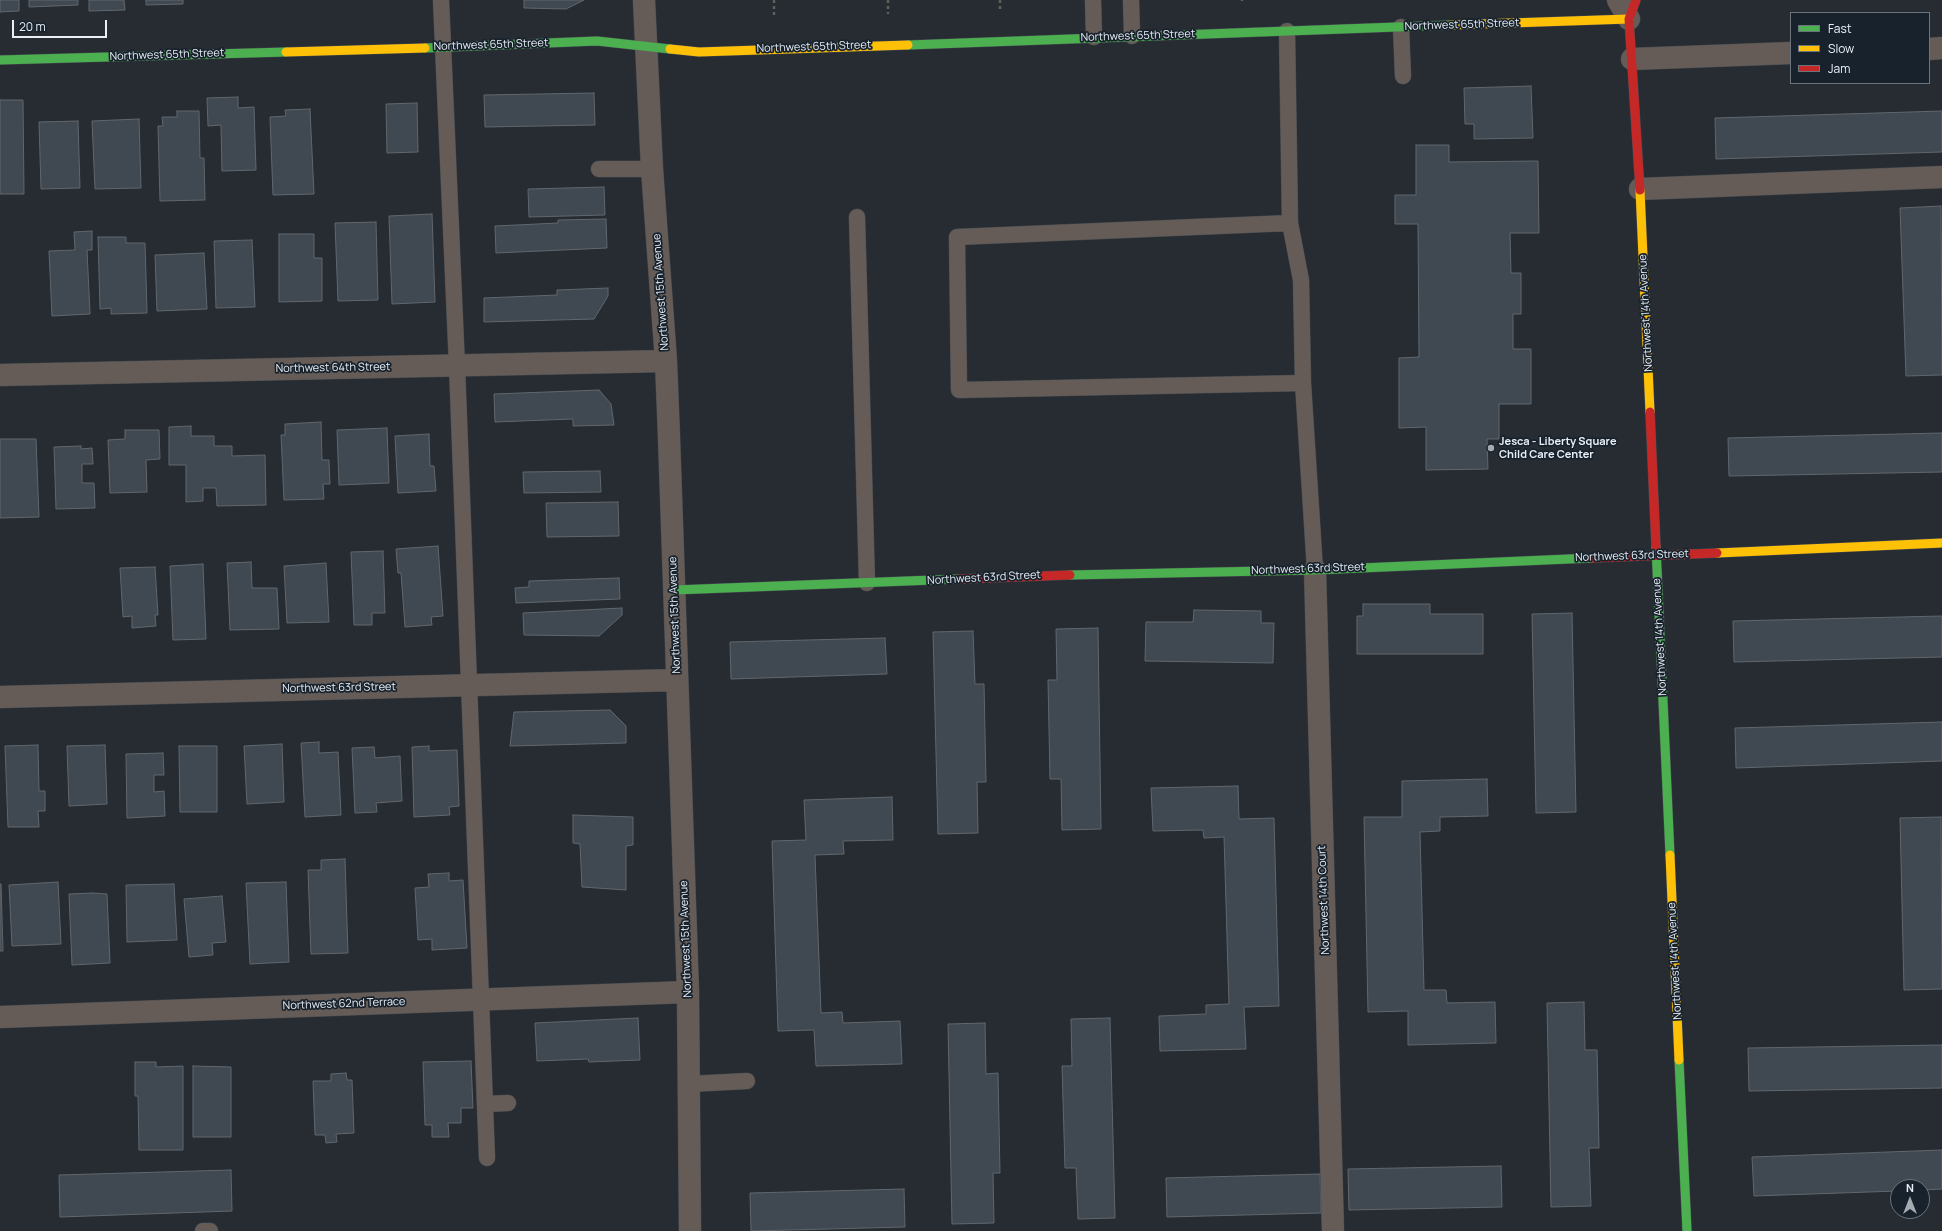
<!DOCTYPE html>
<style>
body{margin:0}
#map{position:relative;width:1942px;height:1231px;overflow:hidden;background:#262c32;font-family:Manrope,sans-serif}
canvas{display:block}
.legend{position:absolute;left:1790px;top:12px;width:140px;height:72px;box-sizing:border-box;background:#18222c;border:1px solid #6c747d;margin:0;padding:5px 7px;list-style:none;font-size:12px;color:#e9eff7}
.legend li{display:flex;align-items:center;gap:8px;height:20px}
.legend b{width:20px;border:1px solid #6c747d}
.north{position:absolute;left:1890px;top:1179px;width:40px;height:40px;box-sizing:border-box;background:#18222c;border:1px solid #6c747d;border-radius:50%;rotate:0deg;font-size:11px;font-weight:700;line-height:16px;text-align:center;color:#e9eff7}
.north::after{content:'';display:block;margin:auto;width:14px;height:18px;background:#a5abb2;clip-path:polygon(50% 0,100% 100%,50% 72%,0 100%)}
.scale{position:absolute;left:12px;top:20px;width:95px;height:18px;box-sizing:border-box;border:2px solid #e9eff7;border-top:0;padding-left:5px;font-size:12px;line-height:14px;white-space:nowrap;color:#e9eff7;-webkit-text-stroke:3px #18222c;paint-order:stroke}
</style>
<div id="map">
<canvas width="1942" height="1231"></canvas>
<ul class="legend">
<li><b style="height:5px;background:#4caf50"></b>Fast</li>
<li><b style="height:5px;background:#ffc107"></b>Slow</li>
<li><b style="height:5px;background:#c62828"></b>Jam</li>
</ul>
<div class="north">N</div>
<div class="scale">20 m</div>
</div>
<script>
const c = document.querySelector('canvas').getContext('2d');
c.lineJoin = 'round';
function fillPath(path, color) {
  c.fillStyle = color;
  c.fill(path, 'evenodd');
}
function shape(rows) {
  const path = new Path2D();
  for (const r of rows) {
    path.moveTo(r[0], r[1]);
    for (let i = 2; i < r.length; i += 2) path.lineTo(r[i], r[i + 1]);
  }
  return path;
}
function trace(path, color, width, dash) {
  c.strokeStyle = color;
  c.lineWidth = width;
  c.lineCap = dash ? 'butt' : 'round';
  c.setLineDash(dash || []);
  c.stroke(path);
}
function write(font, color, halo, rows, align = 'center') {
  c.font = font + ' Manrope,sans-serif';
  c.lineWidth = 3.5;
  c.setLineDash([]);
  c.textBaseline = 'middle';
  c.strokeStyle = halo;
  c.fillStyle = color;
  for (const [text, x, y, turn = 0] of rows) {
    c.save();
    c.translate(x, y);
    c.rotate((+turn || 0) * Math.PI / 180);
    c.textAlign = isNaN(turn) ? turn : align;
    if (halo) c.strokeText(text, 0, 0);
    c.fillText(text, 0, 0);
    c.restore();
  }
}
const building = shape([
 [0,0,19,0,19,11,0,12,0,0],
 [29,0,78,0,78,5,29,7,29,0],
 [89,0,124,0,125,10,89,11,89,0],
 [146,0,183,0,183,4,146,5,146,0],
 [524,0,584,0,566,9,524,8,524,0],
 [1531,86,1533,138,1474,139,1474,124,1465,124,1464,88,1531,86],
 [594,93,595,125,485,127,484,95,594,93],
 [238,97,238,108,254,107,256,170,222,171,221,125,208,126,207,98,238,97],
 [0,100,23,100,24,194,0,194,0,100],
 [417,103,418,152,387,153,386,104,417,103],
 [310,109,314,194,273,195,270,117,286,116,285,110,310,109],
 [177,111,199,111,200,158,204,158,205,200,160,201,158,126,163,126,162,117,177,117,177,111],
 [1942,111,1942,152,1716,159,1715,118,1942,111],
 [139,119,141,188,95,189,92,121,139,119],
 [78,121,80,188,41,189,39,122,78,121],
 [1416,145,1449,145,1449,162,1538,161,1539,233,1510,233,1511,273,1521,273,1521,314,1513,314,1513,349,1531,349,1531,404,1499,404,1499,439,1487,439,1488,469,1426,470,1426,427,1399,428,1399,358,1419,357,1418,224,1395,224,1395,195,1416,195,1416,145],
 [604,187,605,215,529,217,528,189,604,187],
 [1941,206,1942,375,1906,376,1900,208,1941,206],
 [432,214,435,302,392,304,389,216,432,214],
 [606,219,607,248,496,253,495,226,558,223,558,220,606,219],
 [376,222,378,300,338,301,335,223,376,222],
 [92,231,92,250,87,250,90,314,52,316,49,251,75,250,74,232,92,231],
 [279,234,314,234,314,258,322,258,322,301,279,302,279,234],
 [98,237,126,237,126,243,145,243,147,313,111,314,111,308,100,309,98,237],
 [252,240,255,307,216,308,214,241,252,240],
 [204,253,207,309,157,311,155,255,204,253],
 [608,288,608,296,594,319,484,322,484,298,557,295,557,290,608,288],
 [599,390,611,404,614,425,573,426,573,419,495,422,494,394,599,390],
 [321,422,322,460,329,460,330,484,323,484,324,499,284,500,281,435,285,435,285,424,321,422],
 [191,426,191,436,214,436,214,446,232,446,232,456,265,455,266,505,217,506,216,488,203,488,203,501,186,502,186,465,169,465,169,427,191,426],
 [387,428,389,483,339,485,337,430,387,428],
 [125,430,159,430,160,459,146,460,147,492,110,493,108,440,125,439,125,430],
 [1942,433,1942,472,1729,476,1728,438,1942,433],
 [429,434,430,466,434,466,436,491,398,493,395,436,429,434],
 [0,439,36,439,39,517,0,518,0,439],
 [81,446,81,449,92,448,93,464,82,464,82,483,94,483,95,508,56,509,54,447,81,446],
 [600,471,601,492,524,493,523,472,600,471],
 [618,502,619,536,547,537,546,503,618,502],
 [438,546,443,616,431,617,432,625,405,627,401,573,398,573,396,549,438,546],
 [383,551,385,613,372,613,372,625,354,625,351,552,383,551],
 [251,562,252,588,277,588,279,629,230,630,227,563,251,562],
 [326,563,329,622,287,623,284,566,326,563],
 [203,564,206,639,173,640,170,566,203,564],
 [155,567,158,615,155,615,156,626,132,628,132,616,123,617,120,568,155,567],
 [619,578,620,599,516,603,515,588,529,587,529,581,619,578],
 [1363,604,1430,604,1430,614,1483,614,1483,654,1357,654,1357,616,1363,616,1363,604],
 [622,608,622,615,599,636,524,635,523,613,622,608],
 [1194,610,1261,611,1261,623,1274,623,1273,663,1145,661,1146,622,1193,622,1194,610],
 [1572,613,1576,812,1536,813,1532,614,1572,613],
 [1942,616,1942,657,1734,662,1733,621,1942,616],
 [1098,628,1101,829,1062,830,1061,779,1050,779,1048,680,1057,680,1056,629,1098,628],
 [973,631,975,684,984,684,986,782,977,782,978,833,938,834,933,632,973,631],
 [885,638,887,674,731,679,730,642,885,638],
 [610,710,626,726,626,743,510,746,514,712,610,710],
 [1942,722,1942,761,1736,768,1735,728,1942,722],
 [319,742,319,753,338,752,341,815,305,817,301,743,319,742],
 [282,744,284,802,247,804,244,746,282,744],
 [38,745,39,791,45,791,45,811,38,811,39,827,8,827,5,746,38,745],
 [105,745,107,804,69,806,67,746,105,745],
 [179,746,217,746,217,812,180,812,179,746],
 [429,746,429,751,457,750,459,806,449,807,450,815,414,817,412,747,429,746],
 [374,747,375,758,400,756,402,801,376,803,377,812,355,813,352,748,374,747],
 [163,753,164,775,154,775,154,792,164,791,165,816,127,818,126,754,163,753],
 [1487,779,1488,816,1440,817,1440,831,1420,832,1424,990,1446,990,1447,1003,1495,1002,1496,1043,1408,1045,1408,1011,1368,1012,1364,817,1402,817,1402,781,1487,779],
 [1238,786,1239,819,1274,818,1279,1006,1244,1007,1246,1049,1160,1051,1159,1016,1206,1014,1206,1005,1229,1004,1224,837,1204,838,1203,830,1153,831,1151,788,1238,786],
 [892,797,893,840,843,841,844,854,815,855,821,1013,842,1012,843,1023,900,1021,902,1064,816,1066,814,1030,778,1031,772,841,806,840,804,800,892,797],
 [573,815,633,817,633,845,626,846,626,890,582,887,580,844,573,843,573,815],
 [1941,817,1942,989,1904,990,1900,818,1941,817],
 [345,859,348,953,311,954,308,870,321,870,321,860,345,859],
 [449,873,449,881,463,880,467,948,432,950,432,939,418,940,415,888,429,887,428,874,449,873],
 [58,882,61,944,12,946,9,885,58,882],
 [286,882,289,962,250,964,246,883,286,882],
 [0,884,1,884,3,951,0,951,0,884],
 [174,884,177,940,127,942,126,885,174,884],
 [93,893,107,894,110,963,72,965,69,894,93,893],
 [222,896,226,942,212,943,213,955,189,957,184,899,222,896],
 [1584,1002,1585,1050,1597,1050,1599,1148,1589,1148,1591,1206,1551,1207,1547,1003,1584,1002],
 [638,1018,640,1060,589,1062,588,1059,537,1061,535,1023,638,1018],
 [1110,1018,1115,1218,1078,1219,1076,1168,1065,1168,1062,1066,1072,1066,1071,1019,1110,1018],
 [985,1023,986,1074,998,1073,1000,1173,993,1173,994,1223,952,1224,948,1024,985,1023],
 [1942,1045,1942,1088,1749,1091,1748,1048,1942,1045],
 [471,1061,473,1108,461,1108,461,1123,448,1123,449,1137,432,1137,432,1125,425,1125,423,1062,471,1061],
 [135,1062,156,1062,156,1067,183,1066,183,1150,139,1150,138,1096,135,1096,135,1062],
 [193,1066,231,1067,231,1137,193,1137,193,1066],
 [346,1073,347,1080,352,1080,354,1133,336,1134,337,1142,326,1143,325,1135,315,1135,313,1081,331,1081,331,1074,346,1073],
 [1942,1150,1942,1189,1922,1190,1922,1187,1898,1187,1898,1191,1754,1196,1752,1157,1942,1150],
 [1501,1166,1502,1207,1349,1210,1348,1169,1501,1166],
 [231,1170,232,1211,60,1217,59,1175,231,1170],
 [1320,1174,1321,1213,1167,1217,1166,1178,1320,1174],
 [904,1189,905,1227,751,1231,750,1193,904,1189]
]);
fillPath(building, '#404952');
trace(building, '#61676c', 1);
const lane = shape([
 [441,0,457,366,487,1158],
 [1093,0,1094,37],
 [1131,0,1132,36],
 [1401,27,1403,76],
 [1287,31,1290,223,957,237,959,390,1303,383],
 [599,169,652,169],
 [857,217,867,583],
 [1290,223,1301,280,1303,383,1315,570],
 [689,1084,747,1081],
 [486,1104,508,1103],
 [203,1231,210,1231]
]);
const street = shape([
 [644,0,652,169,666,361,669,437,688,992,690,1231],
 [1618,0,1629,19],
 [1929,49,1942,48],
 [1632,59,1791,53],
 [1640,189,1942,177],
 [0,375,666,361],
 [1315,570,1333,1231],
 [0,697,677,680],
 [0,1017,688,992]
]);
const fast = shape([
 [908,45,1451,25],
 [425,48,597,41,670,49],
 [0,60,286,52],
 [1656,547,1670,855],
 [1070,575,1315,570,1592,558],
 [674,590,959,579],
 [1679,1060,1687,1231]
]);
const slow = shape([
 [1451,25,1629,19],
 [670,49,699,52,908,45],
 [286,52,425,48],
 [1640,190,1650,412],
 [1717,553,1942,543],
 [1670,855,1679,1060]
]);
const jam = shape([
 [1636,0,1629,19,1640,190],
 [1650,412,1656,547],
 [1592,558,1717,553],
 [959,579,1070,575]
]);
trace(lane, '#42474d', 17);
trace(street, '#42474d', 23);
trace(fast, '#42474d', 10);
trace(slow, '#42474d', 10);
trace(jam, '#42474d', 10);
trace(shape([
 [774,0,774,17],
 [888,0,888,14],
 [1000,0,1000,10],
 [1242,0,1242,1]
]), '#625e5c', 2.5, [3, 3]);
trace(lane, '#655c57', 16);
trace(street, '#655c57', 22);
trace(fast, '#4caf50', 9);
trace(slow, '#ffc107', 9);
trace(jam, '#c62828', 9);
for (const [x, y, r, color] of [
 [1491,448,4,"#a5abb2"]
]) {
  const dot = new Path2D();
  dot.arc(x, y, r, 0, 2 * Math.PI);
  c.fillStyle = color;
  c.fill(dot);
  trace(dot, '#18222c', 1.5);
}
write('11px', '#e9eff7', '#18222c', [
 ["Northwest 65th Street",1462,25,-2],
 ["Northwest 65th Street",1138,36,-2],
 ["Northwest 65th Street",491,45,-2],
 ["Northwest 65th Street",814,47,-2],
 ["Northwest 65th Street",167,55,-2],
 ["Northwest 15th Avenue",661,292,-94],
 ["Northwest 14th Avenue",1646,313,-93],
 ["Northwest 64th Street",333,368,-1],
 ["Northwest 63rd Street",1632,556,-2],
 ["Northwest 63rd Street",1308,569,-2],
 ["Northwest 63rd Street",984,578,-3],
 ["Northwest 15th Avenue",675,615,-92],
 ["Northwest 14th Avenue",1660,637,-93],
 ["Northwest 63rd Street",339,688,-1],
 ["Northwest 14th Court",1324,900,-92],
 ["Northwest 15th Avenue",686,939,-92],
 ["Northwest 14th Avenue",1675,961,-93],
 ["Northwest 62nd Terrace",344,1004,-2]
]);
write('bold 11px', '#e9eff7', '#18222c', [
 ["Jesca - Liberty Square",1499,442],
 ["Child Care Center",1499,455]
], 'left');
</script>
